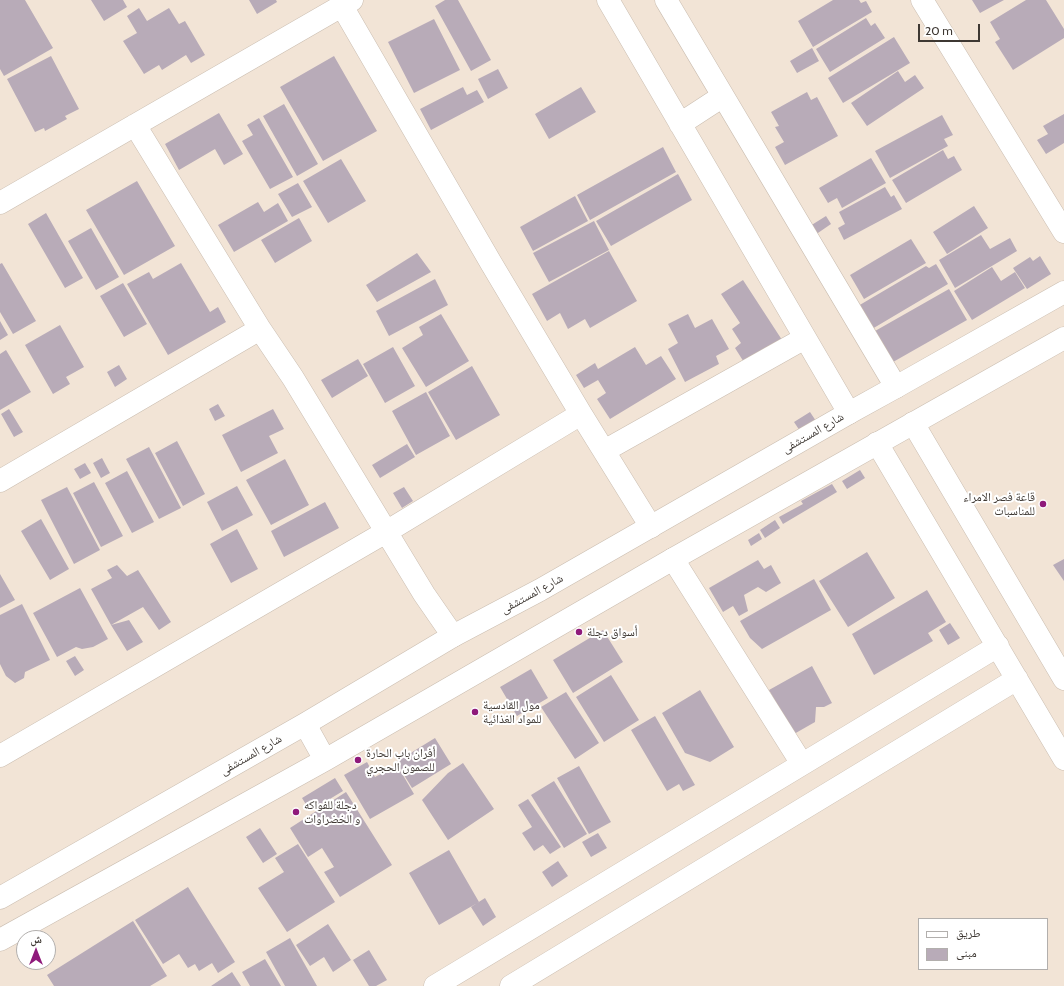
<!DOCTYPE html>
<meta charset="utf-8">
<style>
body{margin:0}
#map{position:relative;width:1064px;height:986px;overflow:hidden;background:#f2e4d6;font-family:Cabin,"Noto Naskh Arabic",sans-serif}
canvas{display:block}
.legend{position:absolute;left:918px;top:918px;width:130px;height:52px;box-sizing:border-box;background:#fff;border:1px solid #b2afad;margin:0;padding:5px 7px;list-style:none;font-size:12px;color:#3e3833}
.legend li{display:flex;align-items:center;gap:8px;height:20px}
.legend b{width:20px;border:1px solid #b2afad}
.north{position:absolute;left:16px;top:930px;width:40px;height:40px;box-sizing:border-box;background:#fff;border:1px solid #b2afad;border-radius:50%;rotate:0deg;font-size:11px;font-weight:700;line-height:16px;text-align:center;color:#3e3833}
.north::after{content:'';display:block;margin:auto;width:14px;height:18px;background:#8f1a7b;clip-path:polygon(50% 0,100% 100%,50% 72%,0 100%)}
.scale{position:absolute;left:918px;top:24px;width:62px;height:18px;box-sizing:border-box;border:2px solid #3e3833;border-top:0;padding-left:5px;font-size:12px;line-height:14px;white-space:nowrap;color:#3e3833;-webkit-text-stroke:3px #fff;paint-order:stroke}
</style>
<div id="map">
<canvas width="1064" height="986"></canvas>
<ul class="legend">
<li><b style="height:5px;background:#fff"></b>طريق</li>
<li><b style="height:11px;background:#b8abb8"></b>مبنى</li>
</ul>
<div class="north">ش</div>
<div class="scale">20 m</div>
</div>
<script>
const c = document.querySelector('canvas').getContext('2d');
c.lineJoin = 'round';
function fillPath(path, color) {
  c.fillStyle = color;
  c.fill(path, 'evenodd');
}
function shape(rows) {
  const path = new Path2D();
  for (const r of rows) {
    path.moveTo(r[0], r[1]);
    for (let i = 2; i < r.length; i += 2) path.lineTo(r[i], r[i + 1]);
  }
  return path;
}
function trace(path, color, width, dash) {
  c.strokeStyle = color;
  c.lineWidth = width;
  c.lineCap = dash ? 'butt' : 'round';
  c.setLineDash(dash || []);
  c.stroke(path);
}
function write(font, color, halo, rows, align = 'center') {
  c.font = font + ' Cabin,"Noto Naskh Arabic",sans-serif';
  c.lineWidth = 4;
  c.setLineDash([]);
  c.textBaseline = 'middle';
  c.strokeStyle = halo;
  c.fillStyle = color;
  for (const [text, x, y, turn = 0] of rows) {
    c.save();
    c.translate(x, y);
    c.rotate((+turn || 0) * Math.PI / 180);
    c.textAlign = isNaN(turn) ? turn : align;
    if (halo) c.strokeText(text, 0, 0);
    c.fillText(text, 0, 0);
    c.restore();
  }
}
fillPath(shape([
 [0,0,25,0,53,48,4,76,0,69],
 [91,0,123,0,127,7,104,21],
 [249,0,276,0,277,2,257,14],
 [445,0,458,0,491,60,471,71,435,6],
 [833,0,859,0,861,3,866,1,872,12,813,47,798,21],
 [972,0,1004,0,980,13],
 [1026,0,1046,0,1064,29,1064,38,1013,70,995,42,1000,39,990,22],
 [139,8,147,21,169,8,179,24,185,21,205,55,191,63,186,55,162,70,159,65,144,74,123,41,137,33,127,16],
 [866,18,871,26,875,23,885,38,830,72,816,49],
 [434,19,460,70,414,93,388,42],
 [894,37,910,63,843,103,828,78],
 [812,48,819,61,797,73,790,61],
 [51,56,79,109,65,116,67,119,45,131,44,128,35,132,7,79],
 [334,56,377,131,323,161,280,87],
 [498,69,508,88,488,99,478,79],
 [898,71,905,82,915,75,924,88,867,126,851,103],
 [463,87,467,95,477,90,484,102,431,130,420,109],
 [581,87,596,112,549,139,535,114],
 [807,92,811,100,817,97,838,136,785,165,775,147,784,142,775,127,779,126,771,112],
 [284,104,318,164,297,176,263,116],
 [219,113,243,154,224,165,215,149,179,170,165,144],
 [1064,114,1064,143,1046,154,1037,140,1048,134,1043,126],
 [942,115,953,135,944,139,948,146,890,178,875,151],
 [259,118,293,177,270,189,242,141,253,135,247,125],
 [663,147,676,172,590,220,577,195],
 [943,150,948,159,954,156,962,170,906,203,892,180],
 [871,158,886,183,842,208,837,198,828,203,819,188],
 [341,159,366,201,328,223,303,181],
 [678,174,692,200,611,246,596,221],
 [137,181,175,246,124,275,86,210],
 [298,183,312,207,292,217,278,194],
 [885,187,891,197,894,195,902,209,844,240,838,228,845,224,839,212],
 [575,196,588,221,533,251,520,227],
 [258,202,264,212,278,203,288,221,234,252,218,225],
 [974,206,988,228,947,254,933,232],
 [46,213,83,278,65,288,28,224],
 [826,216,831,224,815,235,810,226],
 [299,218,312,241,275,263,261,240],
 [594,221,609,250,549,282,533,253],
 [91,228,119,277,96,290,68,241],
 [981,235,990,249,1010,238,1017,251,955,288,939,260],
 [911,239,926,263,864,299,850,275],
 [609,251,637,301,590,328,585,319,568,329,560,313,547,321,532,294],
 [417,253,431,272,377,302,366,285],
 [1040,256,1051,274,1027,289,1013,268,1030,257,1033,261],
 [2,263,36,321,13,334,0,312,0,264],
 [181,263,210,312,218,307,226,322,168,355,127,284,149,272,153,279],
 [936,264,948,284,872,329,858,306,926,266,929,268],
 [992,267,1001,281,1015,272,1025,288,972,320,954,291],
 [435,279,448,305,389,336,376,311],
 [743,280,784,343,747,367,735,348,741,343,732,329,740,323,721,294],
 [123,283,147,324,124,337,100,296],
 [949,289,967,320,886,366,868,335],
 [441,314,469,361,426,387,402,348,423,335,419,327],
 [688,314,695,328,712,319,729,349,716,356,719,364,685,382,668,349,678,343,668,324],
 [0,321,8,335,0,340],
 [60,325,84,367,66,377,70,384,53,394,25,345],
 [393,347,415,386,385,403,363,364],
 [635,347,646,365,661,356,676,379,610,419,597,399,606,393,598,380,584,388,576,375,595,363,598,369],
 [6,350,31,392,0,410,0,354],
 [358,359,368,376,332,398,321,380],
 [119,365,127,379,115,387,107,372],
 [472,366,500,415,456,440,428,392],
 [426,392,450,436,416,455,392,411],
 [218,404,225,416,215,421,209,409],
 [9,409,23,432,14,437,1,414],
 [273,409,284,429,269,436,278,453,241,472,222,435],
 [810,412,820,427,804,437,794,422],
 [177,441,205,494,183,506,155,453],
 [407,444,415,457,380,478,372,465],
 [149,447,181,508,159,519,126,459],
 [102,458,110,473,101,478,93,463],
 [285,459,309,505,271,525,246,480],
 [85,463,91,473,80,479,74,469],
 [860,470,865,478,847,489,842,481],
 [127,471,154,522,132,533,105,483],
 [94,482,123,536,101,547,73,493],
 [832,484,837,492,783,524,779,517,803,504,801,501],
 [237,486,253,515,222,531,207,502],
 [67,487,100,550,74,564,41,500],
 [404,487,413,501,402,508,393,493],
 [325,502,339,528,284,557,271,531],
 [41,519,69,569,50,580,21,531],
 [775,520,780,528,765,538,760,530],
 [237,529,258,569,231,583,210,544],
 [759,533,762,539,751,546,748,540],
 [867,552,895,598,848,627,819,581],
 [1064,559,1064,581,1053,565],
 [758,560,764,569,771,565,781,583,766,592,758,587,744,595,748,611,739,616,733,606,723,612,709,588],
 [117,565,127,576,138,570,171,622,159,630,143,607,111,625,91,589,112,578,107,570],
 [0,574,15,600,0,608],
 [814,579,831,610,762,649,750,638,740,621],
 [80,588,108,639,93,647,82,649,76,647,57,657,33,613],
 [927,590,946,622,928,633,933,641,874,675,852,634],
 [22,604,50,660,25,672,24,678,15,683,6,676,0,664,0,615],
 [129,620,143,642,127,651,111,625],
 [950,623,960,638,948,645,939,630],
 [603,630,623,662,573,693,553,660],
 [75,656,84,670,75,676,66,661],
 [812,666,832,703,824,707,816,707,815,722,794,734,769,690],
 [531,669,548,698,517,716,500,687],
 [611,675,639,720,604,742,576,697],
 [700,690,734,747,710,762,685,753,662,713],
 [566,692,599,743,575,759,541,707],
 [655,716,695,785,683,791,679,784,667,791,631,730],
 [435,738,451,764,412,788,396,762],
 [367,762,375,777,397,765,414,794,370,819,344,775],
 [463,763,494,809,448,840,422,800,448,773],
 [579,766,611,822,589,834,557,778],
 [335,778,343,791,310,811,302,798],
 [554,781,587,834,564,848,531,795],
 [346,792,392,865,340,897,324,872,334,867,322,848,308,857,290,828],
 [528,799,561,847,550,854,543,845,534,851,522,833,532,827,518,805],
 [260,828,277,854,263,863,246,837],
 [598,833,607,848,591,857,582,842],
 [298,844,335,902,287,932,258,888,284,872,275,858],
 [449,850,479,902,439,925,409,873],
 [558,861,568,876,552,887,542,872],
 [188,887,235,962,218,973,212,963,199,971,195,964,188,968,179,954,163,964,135,920],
 [485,898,496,917,483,926,471,907],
 [133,921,167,976,150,986,54,986,47,975],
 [328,924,351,960,333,972,324,957,310,966,296,945],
 [290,938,317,986,285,986,266,952],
 [369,950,387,980,376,986,369,986,353,960],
 [265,959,281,986,250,986,242,972],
 [232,972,241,986,211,986]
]), '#b8abb8');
const street = shape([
 [608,0,849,413],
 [666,0,896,387],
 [922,0,1064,232],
 [342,6,491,263,581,414,651,527],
 [680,124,723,96],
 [135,125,260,329],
 [0,203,352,0],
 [913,423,1064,679],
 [877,443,1064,759],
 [604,451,805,338],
 [0,481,260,329,293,378,424,594,453,636],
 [673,559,802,764],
 [0,756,386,532,581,414],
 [435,986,998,646],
 [511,986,1017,679]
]);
const secondary = shape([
 [305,724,325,760],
 [0,898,305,724,453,636,540,590,849,413,896,387,1064,292],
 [0,940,325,760,673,559,1064,338]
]);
trace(street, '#cabdb0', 23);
trace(secondary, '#cabdb0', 23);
trace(street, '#fff', 22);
trace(secondary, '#fff', 22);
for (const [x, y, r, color] of [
 [1043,504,4,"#8f1a7b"],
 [579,632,4,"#8f1a7b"],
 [475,712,4,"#8f1a7b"],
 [358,760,4,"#8f1a7b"],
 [296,812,4,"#8f1a7b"]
]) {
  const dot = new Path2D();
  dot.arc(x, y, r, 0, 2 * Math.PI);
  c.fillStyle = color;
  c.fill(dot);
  trace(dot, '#fff', 1.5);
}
write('12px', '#3e3833', '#fff', [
 ["شارع المستشفى",813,433,-30],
 ["شارع المستشفى",532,594,-29],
 ["شارع المستشفى",251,755,-30]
]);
write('12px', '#3e3833', '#fff', [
 ["قاعة فصر الامراء",1035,497,"right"],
 ["للمناسبات",1035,511,"right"],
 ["أسواق دجلة",587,632],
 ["مول القادسية",483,705],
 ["للمواد الغذائية",483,719],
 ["أفران باب الحارة",366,753],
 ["للصمون الحجري",366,767],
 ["دجلة للفواكه",304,805],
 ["و الخضراوات",304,819]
], 'left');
</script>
